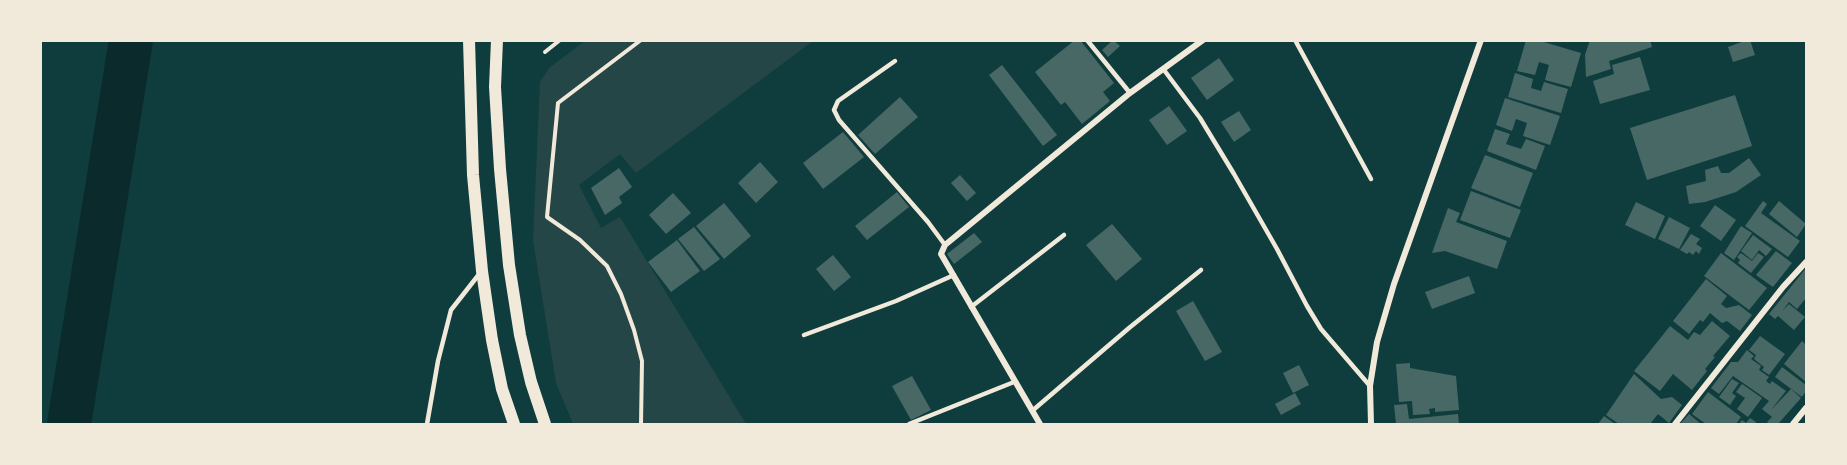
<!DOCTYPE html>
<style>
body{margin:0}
#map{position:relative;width:1847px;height:465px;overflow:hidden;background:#0f3d3e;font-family:Manrope,sans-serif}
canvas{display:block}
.frame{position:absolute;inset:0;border:42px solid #f1e9da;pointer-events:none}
</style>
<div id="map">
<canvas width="1847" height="465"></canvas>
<div class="frame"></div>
</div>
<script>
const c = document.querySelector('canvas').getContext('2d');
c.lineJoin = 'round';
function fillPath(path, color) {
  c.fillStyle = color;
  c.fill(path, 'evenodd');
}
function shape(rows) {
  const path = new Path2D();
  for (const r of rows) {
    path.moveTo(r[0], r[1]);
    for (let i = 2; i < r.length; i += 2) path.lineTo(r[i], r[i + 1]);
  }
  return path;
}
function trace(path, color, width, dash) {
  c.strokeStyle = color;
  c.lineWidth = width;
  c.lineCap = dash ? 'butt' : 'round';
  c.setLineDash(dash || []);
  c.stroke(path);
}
fillPath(shape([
 [585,41,813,41,636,173,620,154,579,185,601,228,620,217,746,424,573,424,556,383,533,240,540,82,549,68]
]), '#244646');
trace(shape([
 [69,424,131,40]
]), '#0a2a2b', 44);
fillPath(shape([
 [1075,40,1080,40,1114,83,1103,92,1110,101,1082,124,1065,102,1061,105,1035,72],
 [1113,40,1120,46,1108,57,1102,50],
 [1526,40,1537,40,1581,53,1571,87,1545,80,1549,65,1539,62,1535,75,1517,71],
 [1590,40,1650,40,1652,47,1609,61,1611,69,1586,77,1585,55],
 [1747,40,1750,40,1755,55,1733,62,1728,47],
 [1640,57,1650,90,1600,104,1593,81,1614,74,1612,65],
 [1219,58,1234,80,1207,100,1191,78],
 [1002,65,1057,135,1043,146,989,75],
 [1515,73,1533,79,1531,88,1541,91,1544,82,1568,89,1561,113,1508,97],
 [1735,95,1752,146,1647,180,1630,128],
 [900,97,918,117,875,154,858,135],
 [1505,98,1560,116,1550,145,1523,136,1527,123,1516,119,1512,131,1496,125],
 [1169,106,1187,131,1167,145,1149,120],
 [1239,111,1251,130,1234,142,1221,122],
 [1495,129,1510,134,1506,144,1521,149,1526,139,1545,146,1536,170,1487,151],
 [843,132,864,157,823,189,803,163],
 [1485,155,1533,173,1520,207,1471,188],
 [1749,158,1761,175,1736,192,1705,202,1689,204,1686,186,1706,181,1705,170,1718,166,1721,173,1729,173],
 [760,162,778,182,756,203,738,183],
 [619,168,632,187,619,197,622,203,605,215,591,188],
 [960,175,976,193,967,201,951,183],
 [1471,191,1521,210,1510,238,1460,220],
 [897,192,909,207,867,240,855,226],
 [673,193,691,213,666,234,649,215],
 [1763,201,1767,204,1761,213,1800,241,1788,257,1745,226],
 [1779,201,1806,224,1797,237,1769,214],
 [1636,202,1665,216,1655,239,1625,225],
 [724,203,751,236,724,259,696,226],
 [1715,205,1736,220,1721,241,1700,226],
 [1448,208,1460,213,1456,222,1507,241,1497,269,1445,251,1432,253],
 [1669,217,1690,228,1679,249,1658,239],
 [1112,224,1142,259,1116,281,1086,245],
 [1741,226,1752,233,1734,260,1724,253],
 [694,227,720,259,704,271,678,239],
 [974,233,982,242,954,264,947,254],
 [1691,234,1700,239,1696,244,1702,248,1699,254,1696,251,1693,255,1689,252,1687,254,1680,250],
 [1753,235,1772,249,1766,256,1759,250,1752,260,1741,251],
 [677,240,700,271,671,292,648,262],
 [1776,251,1792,263,1773,287,1756,275],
 [1721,253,1767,288,1749,310,1704,276],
 [1741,253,1752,261,1758,253,1764,257,1751,273,1738,263,1740,260,1737,257],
 [833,255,851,277,834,291,816,269],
 [1806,268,1806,298,1797,309,1789,302,1783,310,1789,304,1805,317,1794,330,1778,316,1775,319,1769,314],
 [1469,276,1475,293,1432,309,1425,292],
 [1706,279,1727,296,1721,304,1726,308,1739,305,1752,315,1740,331,1727,321,1722,323,1710,313,1703,322,1700,320,1689,334,1673,321],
 [1193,301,1222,352,1205,361,1176,311],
 [1712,321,1730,336,1713,356,1715,357,1705,369,1707,371,1692,390,1673,374,1660,391,1634,371,1670,326,1688,340,1694,332,1700,335],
 [1760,336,1785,354,1769,375,1762,370,1764,367,1754,359,1756,355,1749,350],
 [1802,341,1806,345,1806,382,1784,364],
 [1747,350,1754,356,1751,359,1761,366,1759,370,1769,377,1766,381,1770,384,1772,381,1786,391,1771,410,1791,389,1801,398,1778,424,1770,424,1767,422,1772,417,1762,409,1769,401,1733,376,1719,394,1711,388,1731,362,1738,362],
 [1410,363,1410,368,1456,376,1459,410,1435,412,1435,408,1429,409,1430,414,1413,415,1412,401,1399,402,1396,364],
 [1299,365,1309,385,1293,393,1283,373],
 [1782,367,1806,385,1806,391,1802,397,1775,377],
 [1634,374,1661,399,1672,397,1682,405,1669,423,1658,414,1650,424,1619,424,1606,415],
 [912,376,931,410,911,420,892,386],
 [1732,379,1739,383,1732,393,1736,396,1730,405,1719,397],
 [1742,384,1762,398,1748,417,1737,409,1745,398,1736,392],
 [1708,392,1741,417,1736,424,1706,424,1692,414],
 [1295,393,1301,404,1281,415,1275,404],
 [1407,404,1409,419,1458,414,1459,424,1396,424,1394,405],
 [1689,414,1701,424,1680,424],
 [1604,416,1615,424,1598,424],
 [1750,418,1756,422,1755,424,1739,424,1742,420,1746,423]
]), '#486865');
trace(shape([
 [641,40,558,103,547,217,580,240,607,266,621,294,634,330,642,361,641,424],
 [545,52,560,40]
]), '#f1e9da', 4);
trace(shape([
 [1087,40,1130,93],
 [1295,40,1371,179],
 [895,61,838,101,834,110,839,120,928,222,945,245],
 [1164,70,1200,118,1234,174,1277,249,1307,306,1321,329,1370,386],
 [971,307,1064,235],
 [804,335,896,301,954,275],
 [1032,411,1129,328,1201,270],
 [427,424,438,361,451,310,480,273],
 [909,424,1014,382]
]), '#f1e9da', 4.5);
trace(shape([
 [1040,424,941,254,945,245,1130,93,1203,40],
 [1371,424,1370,386,1377,342,1394,284,1481,40],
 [1675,424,1783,287,1806,262],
 [1793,424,1806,408]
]), '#f1e9da', 6);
trace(shape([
 [469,40,473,175,482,271,492,340,502,389,514,424],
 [497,40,495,87,500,169,509,265,520,335,531,382,545,424]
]), '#f1e9da', 12);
</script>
